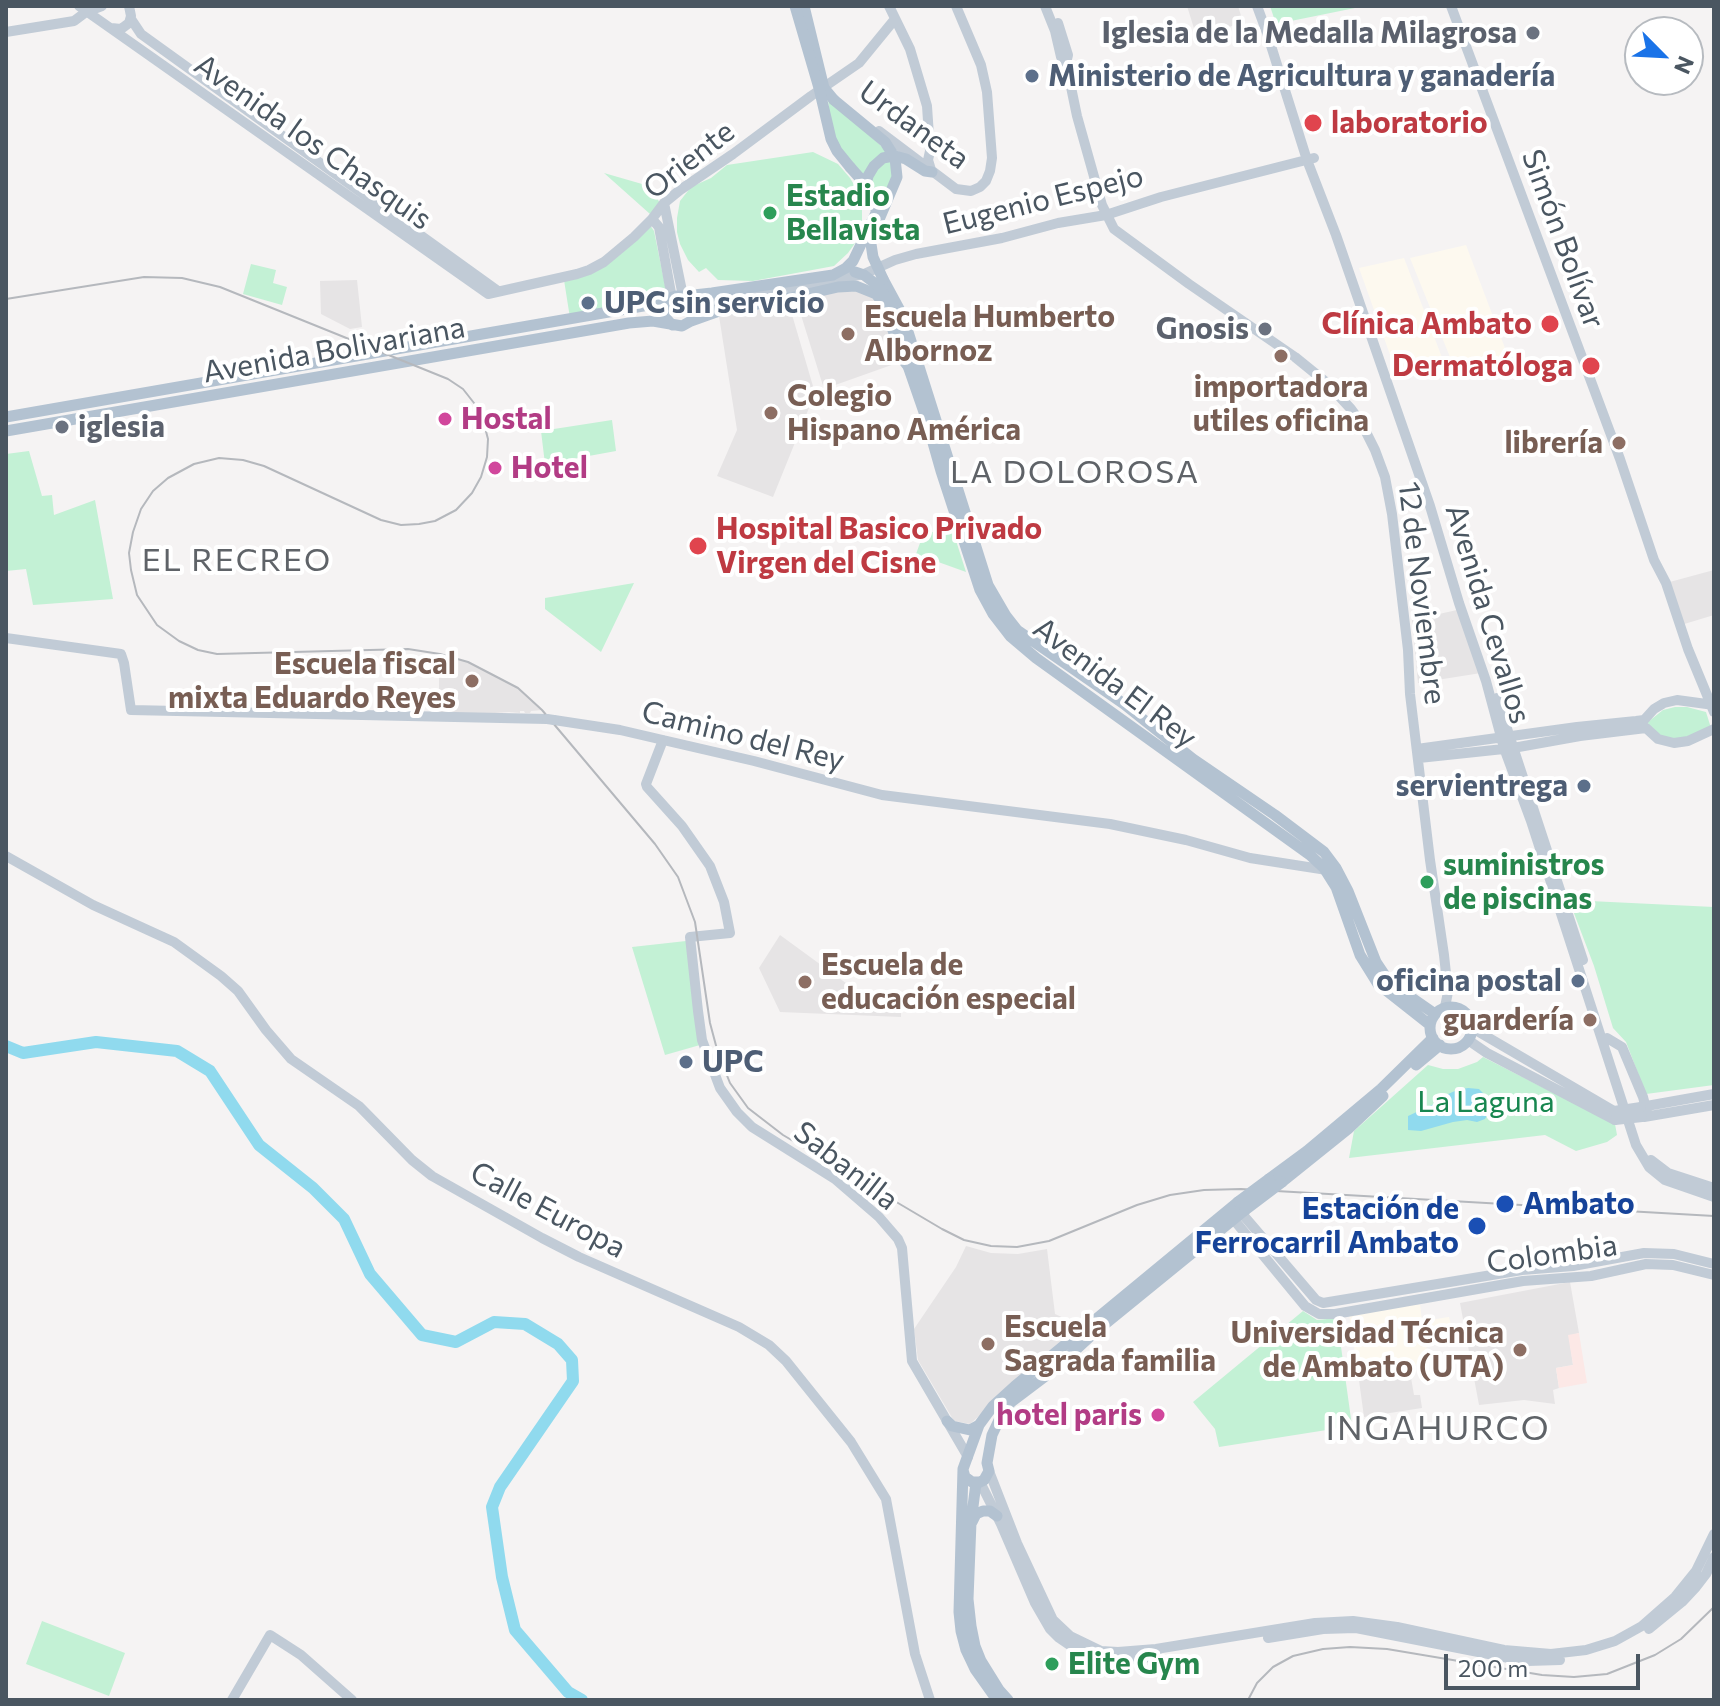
<!DOCTYPE html>
<meta charset="utf-8">
<style>
body{margin:0}
#map{position:relative;width:1720px;height:1706px;overflow:hidden;background:#f5f3f3;font-family:Commissioner,sans-serif}
canvas{display:block}
.frame{position:absolute;inset:0;border:8px solid #4a5661;pointer-events:none}
.north{position:absolute;left:1624px;top:16px;width:80px;height:80px;box-sizing:border-box;background:#fff;border:2px solid #b7bbc0;border-radius:50%;rotate:114deg;font-size:22px;font-weight:700;line-height:32px;text-align:center;color:#4a5661}
.north::after{content:'';display:block;margin:auto;width:28px;height:36px;background:#1a73e8;clip-path:polygon(50% 0,100% 100%,50% 72%,0 100%)}
.scale{position:absolute;left:1444px;top:1654px;width:196px;height:36px;box-sizing:border-box;border:4px solid #4a5661;border-top:0;padding-left:10px;font-size:24px;line-height:28px;white-space:nowrap;color:#4a5661;-webkit-text-stroke:6px #fff;paint-order:stroke}
</style>
<div id="map">
<canvas width="1720" height="1706"></canvas>
<div class="frame"></div>
<div class="north">N</div>
<div class="scale">200 m</div>
</div>
<script>
const c = document.querySelector('canvas').getContext('2d');
c.lineJoin = 'round';
function fillPath(path, color) {
  c.fillStyle = color;
  c.fill(path, 'evenodd');
}
function shape(rows) {
  const path = new Path2D();
  for (const r of rows) {
    if (r.length === 3) {
      path.moveTo(r[0] + r[2], r[1]);
      path.arc(r[0], r[1], r[2], 0, 2 * Math.PI);
      continue;
    }
    path.moveTo(r[0], r[1]);
    for (let i = 2; i < r.length; i += 2) path.lineTo(r[i], r[i + 1]);
  }
  return path;
}
function trace(path, color, width, dash) {
  c.strokeStyle = color;
  c.lineWidth = width;
  c.lineCap = dash ? 'butt' : 'round';
  c.setLineDash(dash || []);
  c.stroke(path);
}
function write(font, color, halo, rows, align = 'center') {
  c.font = font + ' Commissioner,sans-serif';
  c.lineWidth = 8;
  c.setLineDash([]);
  c.textBaseline = 'middle';
  c.strokeStyle = halo;
  c.fillStyle = color;
  for (const [text, x, y, turn = 0] of rows) {
    c.save();
    c.translate(x, y);
    c.rotate((+turn || 0) * Math.PI / 180);
    c.textAlign = isNaN(turn) ? turn : align;
    if (halo) c.strokeText(text, 0, 0);
    c.fillText(text, 0, 0);
    c.restore();
  }
}
fillPath(shape([
 [1466,245,1508,356,1454,367,1410,258],
 [1404,258,1446,368,1398,377,1359,268],
 [1420,1304,1422,1321,1449,1317,1451,1325,1424,1329,1429,1363,1358,1373,1349,1314]
]), '#fdf9ef');
fillPath(shape([
 [1187,6,1238,6,1243,22,1218,31,1221,41,1212,44,1208,35,1197,38],
 [357,280,362,327,350,329,321,314,320,281],
 [856,291,873,298,880,306,900,362,824,389,796,299,838,292],
 [788,301,815,393,773,497,717,476,737,430,719,316],
 [1714,570,1714,615,1681,625,1666,583],
 [1457,610,1481,673,1418,683,1412,620],
 [442,654,468,662,493,674,518,688,542,710,531,711,530,713,525,713,524,711,520,711,520,713,509,712,439,717,439,663],
 [780,935,854,989,863,992,901,995,901,1017,780,1012,759,968],
 [966,1246,991,1253,1018,1254,1047,1249,1055,1314,1081,1326,970,1424,954,1421,918,1360,914,1329,956,1267],
 [1570,1282,1579,1333,1569,1336,1573,1365,1556,1368,1559,1388,1553,1390,1555,1404,1524,1400,1479,1405,1460,1303],
 [1409,1366,1414,1395,1420,1395,1422,1408,1364,1417,1358,1373]
]), '#e6e4e5');
fillPath(shape([
 [1579,1333,1587,1383,1559,1388,1556,1368,1573,1365,1568,1335]
]), '#fce8e6');
fillPath(shape([
 [1270,6,1354,6,1355,8,1276,24],
 [828,98,889,153,894,174,874,224,877,194,840,151,830,125],
 [813,152,838,164,850,178,859,193,862,208,862,223,858,239,848,253,834,266,753,281,718,280,706,268,699,272,688,260,680,244,677,232,677,218,680,201,691,187,711,178,727,165],
 [604,173,649,186,660,203,650,214],
 [650,225,654,231,667,295,666,299,570,318,564,280,597,271],
 [251,264,276,270,273,283,287,287,282,305,243,294],
 [612,420,616,451,545,464,541,431],
 [29,451,42,496,52,495,54,515,95,500,113,599,33,605,26,569,6,571,6,454],
 [952,528,966,572,916,554,924,532,940,532],
 [634,583,601,652,545,609,545,598],
 [1675,707,1687,707,1706,712,1711,728,1686,743,1650,735,1648,722,1663,710],
 [1569,900,1714,907,1714,1085,1646,1094,1626,1042,1613,1028,1594,966],
 [686,941,700,1045,665,1055,632,947],
 [1483,1057,1615,1124,1617,1135,1607,1142,1576,1151,1545,1135,1349,1158,1354,1131,1428,1065,1443,1069,1458,1069,1477,1062],
 [1303,1311,1317,1320,1337,1318,1352,1426,1219,1447,1215,1429,1193,1402],
 [42,1621,125,1653,109,1696,26,1664]
]), '#c3f1d5');
fillPath(shape([
 [1468,1088,1479,1089,1488,1098,1491,1109,1485,1119,1477,1122,1467,1120,1453,1122,1421,1131,1408,1130,1408,1116,1436,1103,1446,1095,1457,1090]
]), '#90daee');
trace(shape([
 [6,1046,23,1053,96,1042,177,1051,210,1071,259,1145,313,1188,344,1219,370,1274,422,1335,456,1342,494,1322,525,1324,558,1344,572,1360,573,1381,500,1487,492,1507,502,1577,515,1630,568,1692,582,1700]
]), '#90daee', 12);
trace(shape([
 [79,6,488,294,577,274,589,270,604,262,634,237,652,219,664,203,680,190,733,154,811,96,859,63,895,19],
 [889,6,910,49,927,106,930,151,928,160,931,170],
 [1045,6,1055,31,1061,57,1066,63,1077,116,1102,205,1114,229,1189,284,1295,357,1327,383,1351,409,1362,424,1375,450,1385,477,1392,514,1408,650,1410,694,1430,860,1444,955,1448,992,1445,1007],
 [1257,6,1267,33,1307,160,1336,235,1430,506,1459,603,1486,681,1504,748,1531,821,1636,1145,1649,1167,1665,1180,1714,1197],
 [1451,6,1620,459,1654,560,1666,583,1688,649,1714,712],
 [131,19,141,34,498,291],
 [1058,23,1068,55,1066,63],
 [111,28,121,29,129,23,131,16,129,6],
 [6,32,74,21,86,12,102,6],
 [879,131,956,189,971,191,980,187,986,181,990,171,992,158,987,92,981,65,956,6],
 [664,203,683,296],
 [652,219,659,227,671,293,670,298],
 [694,314,703,306,713,302,864,274,895,260,916,254,1002,238,1058,223,1106,215,1161,197,1314,158],
 [6,638,121,654,124,663,131,710,547,719],
 [1497,698,1583,960],
 [554,720,620,730,663,740,754,761,882,795,1110,824,1186,840,1250,858,1327,870],
 [663,740,646,784,647,787,682,826,710,866,724,902,730,933,690,937,698,1011,702,1040,720,1088,737,1112,752,1127,835,1179,879,1217,898,1239,902,1248,912,1361,968,1457],
 [1417,749,1577,727,1636,721,1644,720,1654,709,1664,703,1677,700,1714,705],
 [1419,758,1513,748,1580,736,1646,728,1658,739,1674,743,1688,741,1714,729],
 [6,856,93,905,174,942,221,976,238,991,266,1030,291,1059,359,1106,412,1160,432,1176,542,1238,579,1257,739,1327,769,1345,786,1361,851,1442,886,1499,915,1654,930,1700],
 [1472,1028,1614,1111],
 [1607,1038,1622,1047,1643,1097,1648,1116],
 [1468,1040,1487,1053,1615,1120],
 [1641,1107,1714,1094],
 [1644,1117,1714,1105],
 [1651,1160,1668,1173,1714,1188],
 [1238,1209,1316,1300,1323,1303,1522,1270,1573,1266,1644,1253,1674,1254,1714,1264],
 [1230,1215,1305,1306,1319,1314,1335,1314,1523,1281,1591,1276,1646,1264,1673,1265,1714,1275],
 [989,1471,1017,1543,1053,1620,1070,1636,1101,1651,1118,1652,1156,1649,1315,1623,1353,1621,1397,1627,1504,1650,1551,1654,1586,1650,1615,1641,1642,1626,1675,1597,1696,1571,1714,1534],
 [980,1482,1001,1524,1035,1603,1050,1629,1058,1637,1080,1652,1099,1658,1119,1661,1157,1656],
 [1649,1629,1682,1602,1696,1587,1706,1574,1714,1557],
 [1268,1638,1323,1629,1356,1628,1509,1658,1528,1661,1560,1660],
 [232,1700,270,1635,301,1655,352,1700]
]), '#c1cbd6', 10);
trace(shape([
 [804,6,824,88,834,100],
 [866,185,868,176,874,166,883,158,888,157,895,156,906,159,925,171,932,172],
 [883,279,903,316,988,585,1006,616,1017,630,1124,704,1193,759,1275,815,1324,852,1336,868,1348,891,1376,962,1386,977,1399,989,1435,1014],
 [672,325,665,317,664,307,670,298,676,296,685,296,712,293,833,275,846,268,853,261,864,238,876,213,876,203,866,185,850,167],
 [904,361,908,366,926,418,941,471,980,590,993,614,1010,636,1036,658,1310,855,1324,868,1336,887,1360,955,1378,984,1430,1025],
 [6,417,666,302],
 [6,431,629,323,653,321,682,326,691,321,719,311,790,298,838,287,856,286,876,294,884,304,898,345],
 [1451,1028,21],
 [1416,1065,1440,1045],
 [1269,1179,1307,1151,1381,1089,1433,1038],
 [1282,1182,1348,1129,1383,1096],
 [947,1421,952,1426,970,1430,979,1425],
 [963,1470,965,1477,972,1482,980,1482,984,1480,989,1471,987,1463,992,1435,1000,1418,1011,1402,1056,1368,1094,1333,1245,1210],
 [976,1483,971,1522,968,1599,971,1626,975,1646,981,1661,999,1690,1008,1700],
 [972,1522,976,1514,983,1511,990,1511,997,1516],
 [997,1700,975,1669,966,1650,961,1631,959,1612,963,1469,979,1425,993,1406,1015,1386,1238,1202]
]), '#b3c2d1', 11);
trace(shape([
 [6,299,144,277,182,278,220,287,448,379,463,389,474,403,483,420,488,439,487,457,481,477,472,493,456,510,435,521,419,524,401,525,381,520,264,466,243,460,219,458,194,464,168,478,153,491,141,509,133,532,129,553,131,570,137,595,157,625,179,641,198,650,217,654,408,649,440,654,468,662,518,688,542,710,655,844,678,877,695,922,710,1023,718,1053,730,1083,748,1108,783,1135,942,1229,964,1240,991,1246,1017,1247,1049,1241,1137,1205,1170,1195,1204,1190,1241,1189,1714,1216],
 [1248,1700,1257,1683,1273,1667,1293,1656,1323,1649,1350,1647,1387,1649,1542,1675,1574,1677,1607,1674,1655,1655,1681,1639,1714,1607]
]), '#b5b8bd', 2);
trace(shape([
 [547,719,554,720],
 [1614,1111,1641,1107],
 [1615,1120,1642,1117]
]), '#c1cbd6', 10);
trace(shape([
 [795,6,819,88,831,139,837,151,850,167],
 [834,100,885,142,895,158,897,177,872,236,871,244,873,257,883,279],
 [855,272,864,275,877,285,891,304,908,359,908,366],
 [1238,1202,1269,1179],
 [1245,1210,1282,1182]
]), '#b3c2d1', 11);
for (const [x, y, r, color] of [
 [1533,33,8,"#6b7280"],
 [1032,76,8,"#5c6f8a"],
 [1313,123,10,"#e0444e"],
 [770,213,8,"#2e9e5b"],
 [588,303,8,"#5c6f8a"],
 [1550,324,10,"#e0444e"],
 [1265,329,8,"#6b7280"],
 [848,334,8,"#8d6e63"],
 [1281,356,8,"#8d6e63"],
 [1591,366,10,"#e0444e"],
 [771,413,8,"#8d6e63"],
 [445,419,8,"#d1479c"],
 [62,427,8,"#6b7280"],
 [1619,443,8,"#8d6e63"],
 [495,468,8,"#d1479c"],
 [698,546,10,"#e0444e"],
 [472,681,8,"#8d6e63"],
 [1584,786,8,"#5c6f8a"],
 [1427,882,8,"#2e9e5b"],
 [1578,981,8,"#5c6f8a"],
 [805,982,8,"#8d6e63"],
 [1590,1020,8,"#8d6e63"],
 [686,1062,8,"#5c6f8a"],
 [1505,1204,10,"#1a4fb4"],
 [1477,1226,10,"#1a4fb4"],
 [988,1344,8,"#8d6e63"],
 [1520,1350,8,"#8d6e63"],
 [1158,1415,8,"#d1479c"],
 [1052,1664,8,"#2e9e5b"]
]) {
  const dot = new Path2D();
  dot.arc(x, y, r, 0, 2 * Math.PI);
  c.fillStyle = color;
  c.fill(dot);
  trace(dot, '#fff', 3);
}
write('bold 30px', '#5b616d', '#fff', [
 ["Iglesia de la Medalla Milagrosa",1517,33],
 ["Gnosis",1249,329],
 ["iglesia",78,427,"left"]
], 'right');
write('bold 30px', '#4e5e75', '#fff', [
 ["Ministerio de Agricultura y ganadería",1048,76],
 ["UPC sin servicio",604,303],
 ["servientrega",1568,786,"right"],
 ["oficina postal",1562,981,"right"],
 ["UPC",702,1062]
], 'left');
write('bold 30px', '#be3a42', '#fff', [
 ["laboratorio",1331,123],
 ["Clínica Ambato",1532,324,"right"],
 ["Dermatóloga",1573,366,"right"],
 ["Hospital Basico Privado",716,529],
 ["Virgen del Cisne",716,563]
], 'left');
write('30px', '#4a5661', '#fff', [
 ["Urdaneta",914,125,36],
 ["Avenida los Chasquis",313,142,35],
 ["Oriente",689,160,-38],
 ["Eugenio Espejo",1043,200,-14],
 ["Simón Bolívar",1563,239,70],
 ["Avenida Bolivariana",334,350,-10],
 ["12 de Noviembre",1422,593,83],
 ["Avenida Cevallos",1488,614,73],
 ["Avenida El Rey",1115,683,37],
 ["Camino del Rey",743,736,14],
 ["Sabanilla",846,1166,38],
 ["Calle Europa",548,1210,28],
 ["Colombia",1552,1254,-8]
]);
write('bold 30px', '#27864d', '#fff', [
 ["Estadio",786,196],
 ["Bellavista",786,230],
 ["suministros",1443,865],
 ["de piscinas",1443,899],
 ["Elite Gym",1068,1664]
], 'left');
write('bold 30px', '#785e54', '#fff', [
 ["Escuela Humberto",864,317],
 ["Albornoz",864,351],
 ["importadora",1281,387,"center"],
 ["utiles oficina",1281,421,"center"],
 ["Colegio",787,396],
 ["Hispano América",787,430],
 ["librería",1603,443,"right"],
 ["Escuela fiscal",456,664,"right"],
 ["mixta Eduardo Reyes",456,698,"right"],
 ["Escuela de",821,965],
 ["educación especial",821,999],
 ["guardería",1574,1020,"right"],
 ["Escuela",1004,1327],
 ["Sagrada familia",1004,1361],
 ["Universidad Técnica",1504,1333,"right"],
 ["de Ambato (UTA)",1504,1367,"right"]
], 'left');
write('bold 30px', '#b23c85', '#fff', [
 ["Hostal",461,419],
 ["Hotel",511,468],
 ["hotel paris",1142,1415,"right"]
], 'left');
write('30px', '#17864f', '#fff', [
 ["La Laguna",1486,1102]
]);
write('bold 30px', '#164399', '#fff', [
 ["Ambato",1523,1204],
 ["Estación de",1459,1209,"right"],
 ["Ferrocarril Ambato",1459,1243,"right"]
], 'left');
c.letterSpacing = '2px';
write('32px', '#5f6368', '#fff', [
 ["LA DOLOROSA",1075,472],
 ["EL RECREO",237,560]
]);
c.letterSpacing = '0px';
c.letterSpacing = '2px';
write('34px', '#5f6368', '#fff', [
 ["INGAHURCO",1438,1429]
]);
c.letterSpacing = '0px';
</script>
